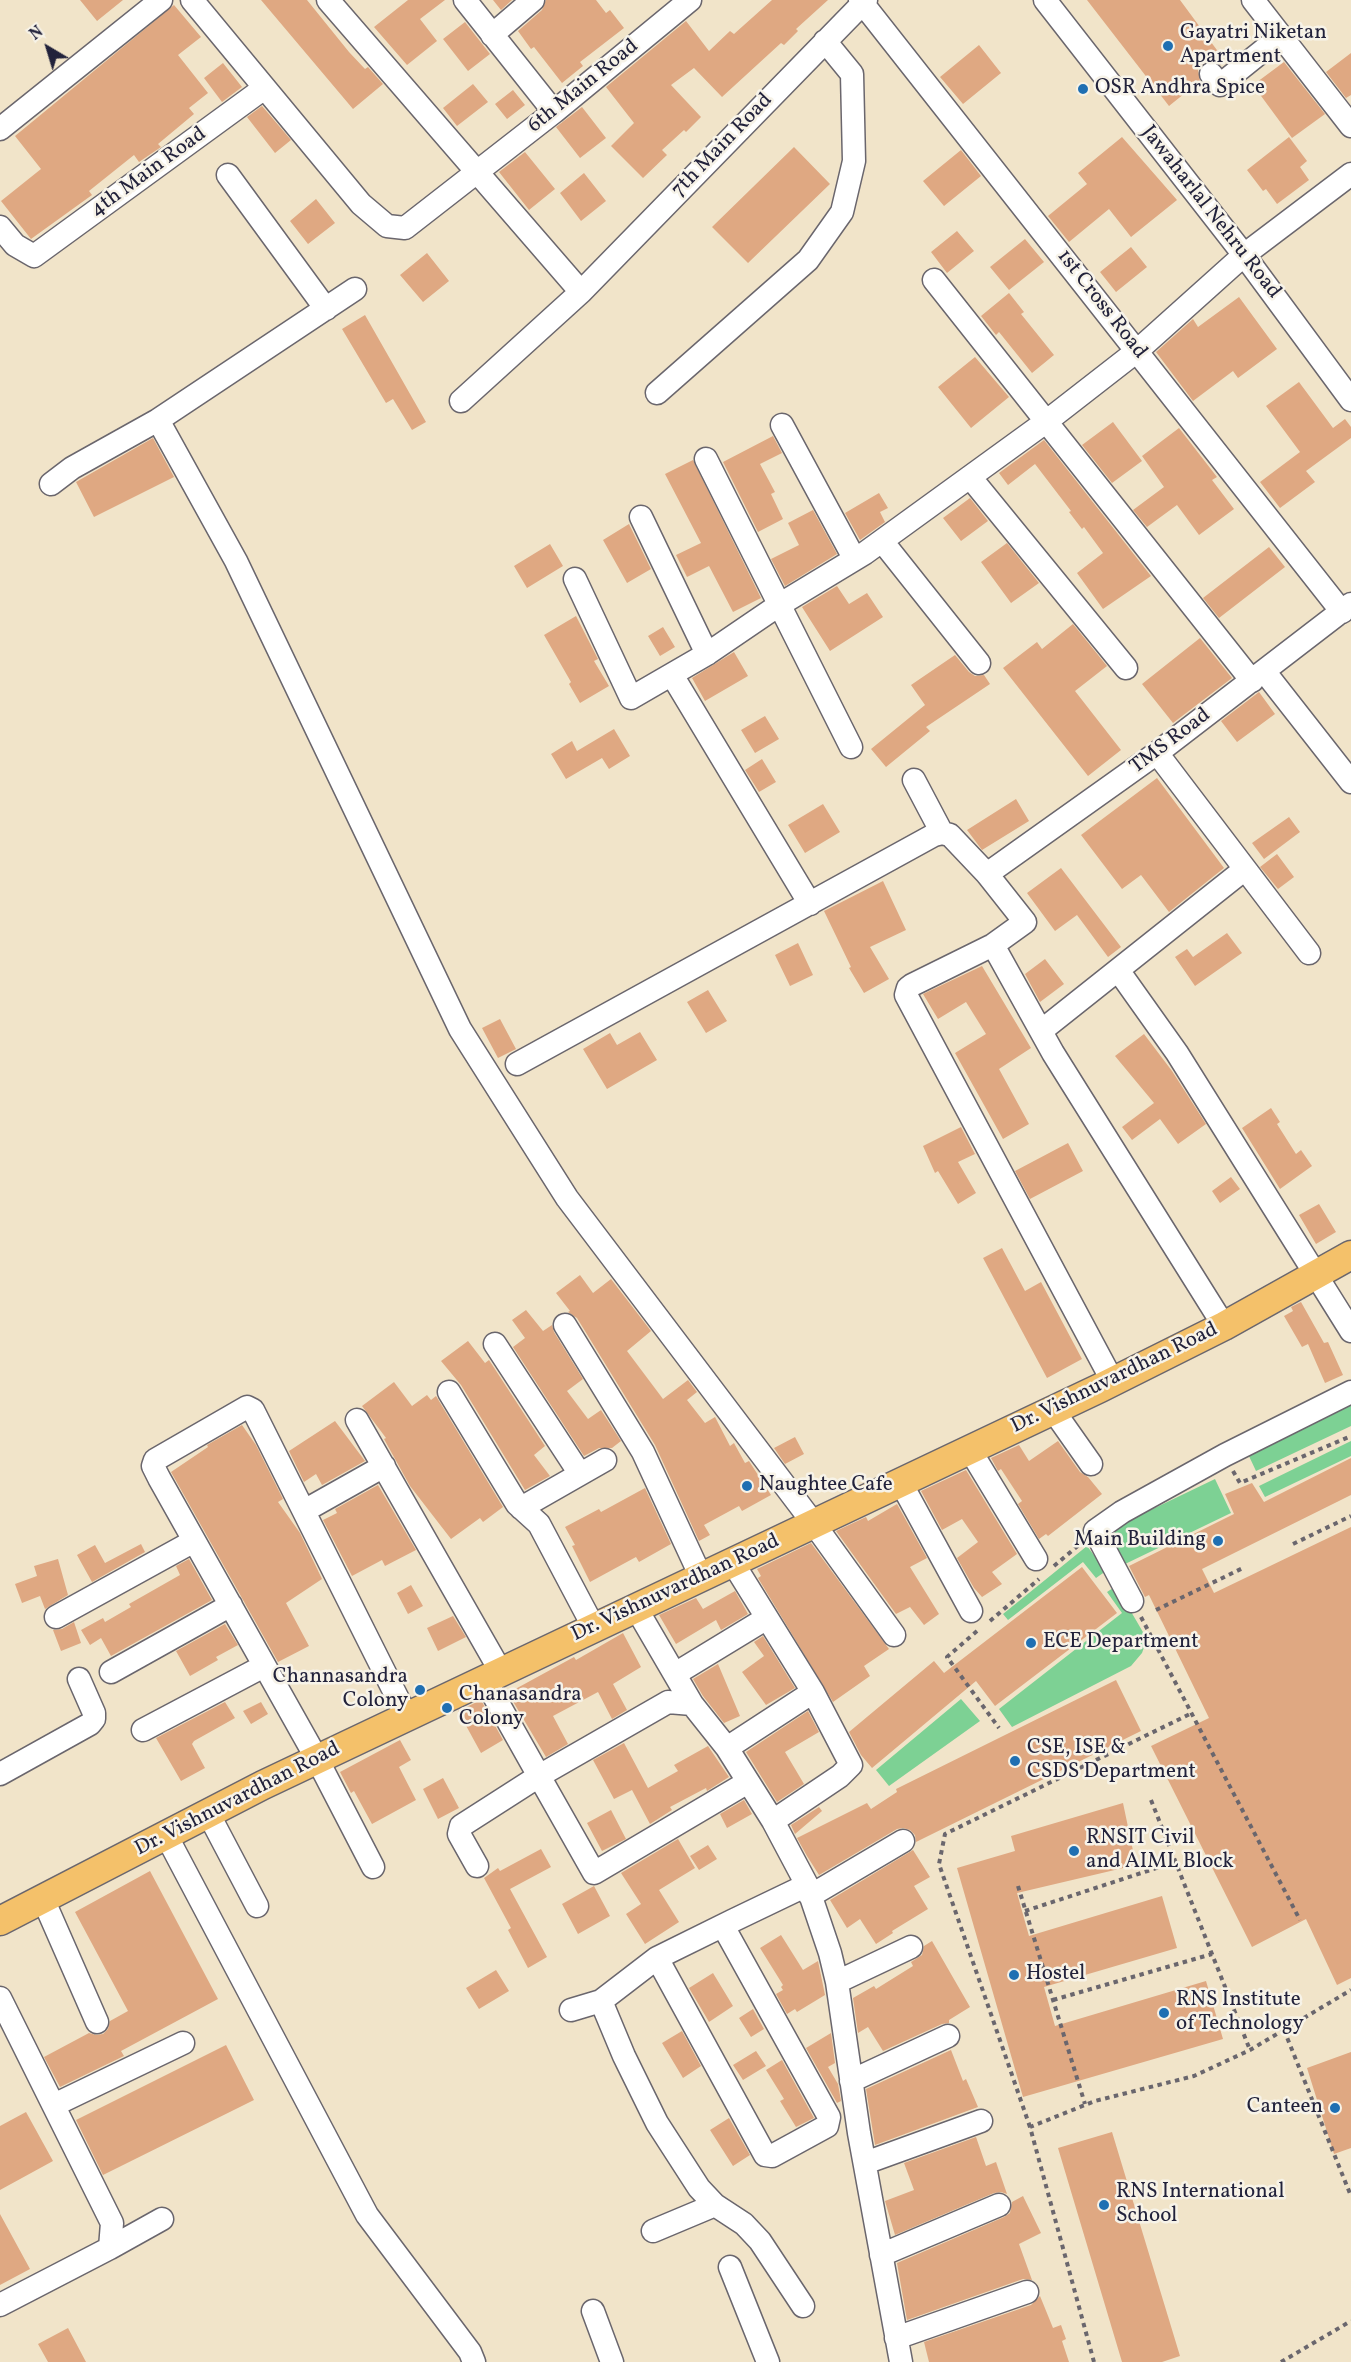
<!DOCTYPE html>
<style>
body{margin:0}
#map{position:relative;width:1351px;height:2362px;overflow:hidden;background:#f1e4c9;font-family:Vollkorn,serif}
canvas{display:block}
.north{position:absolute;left:18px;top:18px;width:60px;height:60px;-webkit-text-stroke:4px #f7f3e8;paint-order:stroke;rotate:322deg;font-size:16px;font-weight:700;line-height:24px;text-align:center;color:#22223b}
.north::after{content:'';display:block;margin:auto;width:21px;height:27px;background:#22223b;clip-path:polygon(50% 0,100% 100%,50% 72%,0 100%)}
</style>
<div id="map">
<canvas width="1351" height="2362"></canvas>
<div class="north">N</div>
</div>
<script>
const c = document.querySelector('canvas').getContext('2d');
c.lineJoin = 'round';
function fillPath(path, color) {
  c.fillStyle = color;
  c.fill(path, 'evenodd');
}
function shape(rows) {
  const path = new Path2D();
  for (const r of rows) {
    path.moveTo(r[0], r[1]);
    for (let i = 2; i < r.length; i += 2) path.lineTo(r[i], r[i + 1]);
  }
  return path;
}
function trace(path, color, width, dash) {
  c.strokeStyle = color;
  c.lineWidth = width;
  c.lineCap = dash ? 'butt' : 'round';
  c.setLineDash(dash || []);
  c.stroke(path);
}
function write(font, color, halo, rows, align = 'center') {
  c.font = font + ' Vollkorn,serif';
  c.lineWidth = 5;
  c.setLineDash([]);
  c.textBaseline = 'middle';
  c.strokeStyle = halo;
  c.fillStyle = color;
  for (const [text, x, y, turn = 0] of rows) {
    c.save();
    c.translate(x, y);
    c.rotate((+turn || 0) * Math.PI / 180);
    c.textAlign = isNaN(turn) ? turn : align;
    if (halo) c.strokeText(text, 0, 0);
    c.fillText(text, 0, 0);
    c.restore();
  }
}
fillPath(shape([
 [1351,1404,1351,1426,1256,1471,1248,1454],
 [1351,1441,1351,1456,1265,1497,1259,1486],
 [1215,1479,1231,1513,1123,1565,1107,1531],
 [1087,1546,1106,1571,1096,1578,1083,1562,1008,1620,1003,1614],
 [1116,1586,1147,1639,1142,1653,1131,1666,1012,1727,999,1709,1122,1613,1107,1592],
 [961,1699,980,1721,889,1786,876,1770]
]), '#7dd194');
fillPath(shape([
 [80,0,123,0,97,21],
 [261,0,307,0,349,52,365,69,368,67,383,84,353,109],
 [408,0,445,0,420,19,437,41,407,65,374,27],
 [493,0,512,0,501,10],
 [546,0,596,0,606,13,610,10,624,28,580,62,583,66,562,83,534,47,531,49,518,31,542,10],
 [772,0,828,0,796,29,798,31,784,45,781,43,722,97,694,68,671,85,701,117,686,132,684,130,662,150,667,155,643,178,611,146,634,123,606,87,686,21,709,51,730,31,734,34],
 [1087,0,1180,0,1225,61,1220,65,1209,61,1203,63,1198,70,1200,81,1169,106],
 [174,5,201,37,178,55,208,93,189,108,194,114,158,144,161,147,139,162,134,155,89,191,92,195,31,239,1,201,41,169,15,136],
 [465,22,490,54,468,71,443,39],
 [979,45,1001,73,963,104,940,77],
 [1351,53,1351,95,1346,98,1326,72],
 [1284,62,1325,114,1292,138,1253,85],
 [223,63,242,87,222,102,204,78],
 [473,84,488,102,457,126,443,108],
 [513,90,525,105,507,119,495,104],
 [262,106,291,140,275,153,247,117],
 [582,107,606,138,580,158,556,127],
 [1122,137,1177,200,1131,237,1109,209,1069,242,1048,216,1087,184,1078,173],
 [1289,137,1307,161,1300,167,1309,180,1277,204,1266,189,1263,191,1247,170],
 [794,147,830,184,748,263,712,227],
 [961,150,981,176,944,206,923,181],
 [525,152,555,189,529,210,499,172],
 [584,173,606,201,581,221,560,193],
 [316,199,335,223,308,244,290,221],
 [957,231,974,251,947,273,931,252],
 [1025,239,1044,262,1009,290,990,267],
 [1131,247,1147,267,1116,292,1100,272],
 [427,253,449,281,423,302,400,275],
 [1009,293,1024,312,1021,314,1054,355,1032,373,999,332,996,335,981,316],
 [1239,297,1277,349,1238,378,1233,371,1193,401,1156,352,1193,319,1198,327],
 [365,315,426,422,412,430,393,399,386,403,342,329],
 [975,357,1009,397,971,428,938,387],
 [1299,382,1333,428,1345,419,1351,427,1351,438,1306,471,1315,482,1280,508,1260,482,1300,452,1266,406],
 [1113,422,1142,461,1112,483,1082,445],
 [1179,428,1217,477,1212,480,1234,509,1199,535,1177,505,1147,527,1133,510,1164,487,1142,456],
 [773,436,782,453,760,464,775,492,771,494,783,519,758,532,723,462],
 [153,438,174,477,94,517,76,482],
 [1044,440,1151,576,1103,609,1077,573,1103,553,1084,527,1082,529,1069,512,1071,511,1035,464,1008,485,999,473],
 [693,460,761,598,733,612,709,566,687,577,676,555,701,543,665,474],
 [879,493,888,508,880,512,885,522,860,540,845,513],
 [970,498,988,521,961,541,943,518],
 [813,510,837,554,785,586,771,559,799,545,788,523],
 [629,524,651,569,627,583,603,540],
 [1007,543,1039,583,1011,603,981,562],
 [550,544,563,566,527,588,514,566],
 [1269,547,1285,567,1219,618,1203,598],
 [837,586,849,604,867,593,883,617,830,651,802,607],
 [576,616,598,659,594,661,609,686,580,703,569,684,571,682,544,635],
 [1073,624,1107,666,1075,691,1121,750,1088,776,1003,668,1037,642,1042,649],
 [663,627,675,647,660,656,648,636],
 [1200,638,1232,678,1173,723,1142,684],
 [734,652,748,676,705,701,692,678],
 [955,655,969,672,975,676,984,675,990,684,926,727,930,731,886,767,871,749,925,705,911,685],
 [1259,692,1275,714,1237,742,1221,721],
 [765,716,779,739,755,753,741,730],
 [614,729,630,756,609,769,602,758,566,779,551,754,572,741,577,751],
 [762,759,776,782,759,792,745,770],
 [1157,778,1224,868,1169,912,1141,875,1122,889,1081,835],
 [1016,799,1029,821,982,850,967,830],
 [823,804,840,832,805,853,788,825],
 [1289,817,1300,832,1264,859,1252,843],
 [1277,854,1294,877,1278,889,1260,867],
 [1061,868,1121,947,1108,957,1077,915,1055,931,1027,893],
 [883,881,906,930,870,947,889,979,864,993,849,968,851,967,824,911],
 [1227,933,1242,953,1195,986,1175,957,1187,949,1193,957],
 [798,943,813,975,790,986,775,955],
 [1045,959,1064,984,1040,1002,1025,974],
 [982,966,1031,1048,999,1069,1029,1124,1003,1139,955,1053,986,1034,966,1002,938,1019,923,994],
 [708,990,727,1021,706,1033,687,1002],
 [500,1019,516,1049,498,1058,482,1028],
 [640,1032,657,1060,607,1089,583,1049,610,1033,617,1045],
 [1144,1034,1172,1071,1206,1124,1178,1144,1160,1119,1132,1140,1122,1127,1154,1103,1115,1056],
 [1271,1108,1280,1122,1277,1124,1296,1154,1301,1150,1312,1166,1280,1189,1242,1128],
 [961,1127,975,1154,958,1162,976,1193,958,1204,938,1171,935,1173,923,1146],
 [1068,1143,1083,1171,1030,1199,1015,1171],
 [1231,1177,1240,1189,1220,1203,1212,1191],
 [1319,1204,1336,1232,1316,1244,1299,1215],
 [1002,1248,1025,1291,1041,1282,1082,1359,1047,1378,983,1258],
 [580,1275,593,1293,611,1279,651,1331,627,1351,663,1399,688,1380,697,1392,687,1400,705,1423,715,1417,730,1446,734,1443,745,1463,749,1461,771,1495,742,1511,739,1506,704,1525,710,1535,699,1541,655,1445,577,1318,568,1312,570,1311,556,1293],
 [1301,1302,1324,1343,1328,1342,1343,1375,1325,1383,1308,1344,1302,1347,1284,1316,1293,1311,1291,1307],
 [526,1310,543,1331,552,1325,554,1332,583,1379,567,1391,588,1419,601,1410,621,1441,612,1448,599,1448,584,1456,513,1347,525,1338,512,1320],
 [468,1341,485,1363,489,1360,545,1446,534,1455,550,1476,525,1490,461,1385,441,1361],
 [394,1382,412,1406,427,1395,431,1400,436,1396,503,1507,483,1522,480,1518,451,1539,410,1486,384,1439,386,1438,362,1406],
 [335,1421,365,1461,322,1485,316,1474,304,1482,289,1451],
 [242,1425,256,1445,283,1499,278,1502,300,1533,322,1579,286,1603,309,1646,278,1662,171,1472,208,1447,207,1445],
 [795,1437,804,1454,785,1464,774,1448],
 [1058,1441,1080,1472,1088,1477,1102,1494,1048,1536,1046,1534,1039,1539,1018,1504,1022,1501,1001,1469,998,1471,991,1458,1019,1445,1029,1461],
 [1351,1458,1351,1495,1202,1569,1214,1593,1351,1527,1351,1978,1337,1985,1306,1919,1252,1947,1151,1746,1209,1718,1149,1595,1145,1597,1129,1566,1234,1514,1225,1494,1252,1483,1264,1502],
 [966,1470,1017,1554,992,1572,1002,1584,982,1597,974,1588,957,1558,978,1542,962,1519,942,1530,921,1491],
 [378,1485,416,1550,385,1566,382,1560,352,1576,323,1520,337,1513,335,1509],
 [645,1488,671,1544,639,1562,636,1557,590,1582,572,1546,575,1545,565,1527,599,1509,601,1512],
 [897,1504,927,1558,910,1567,939,1614,924,1625,910,1607,896,1614,836,1531,866,1517,868,1521],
 [811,1543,889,1649,864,1666,870,1676,833,1702,758,1578,761,1576,757,1569],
 [141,1544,145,1552,92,1582,77,1555,95,1545,105,1563],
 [58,1559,68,1595,45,1609,40,1596,22,1603,15,1584,37,1576,34,1566],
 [189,1559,212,1600,111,1656,101,1638,90,1645,81,1630,103,1618,105,1622,131,1607,129,1604,180,1575,176,1566],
 [1082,1567,1117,1613,995,1706,976,1681,872,1768,861,1755,849,1732,934,1661,944,1673],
 [411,1585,423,1606,408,1614,397,1593],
 [735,1591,748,1614,721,1630,716,1620,676,1644,659,1615,696,1598,703,1609],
 [453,1616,466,1637,438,1651,427,1628],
 [74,1622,81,1643,61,1651,53,1630,62,1629],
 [225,1624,238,1645,216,1657,218,1660,190,1676,176,1651],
 [623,1633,641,1667,613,1684,627,1710,612,1719,598,1692,553,1716,568,1744,546,1757,508,1693,574,1657,576,1660],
 [763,1636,795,1688,766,1705,742,1672,764,1656,754,1642],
 [718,1664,740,1716,724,1723,703,1696,693,1679],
 [1116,1680,1141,1731,916,1842,915,1835,910,1830,903,1828,897,1829,819,1875,807,1856,797,1838,867,1803,871,1809,897,1792,896,1789],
 [481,1700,503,1740,481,1753,458,1711],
 [225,1702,235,1718,194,1741,192,1744,205,1768,181,1781,156,1738],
 [261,1702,268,1714,251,1724,243,1711],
 [808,1711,819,1732,785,1752,804,1784,777,1802,746,1752],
 [400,1740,411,1760,399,1767,416,1800,372,1824,354,1791,351,1793,340,1772],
 [624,1743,648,1788,678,1771,674,1765,708,1746,729,1777,707,1791,706,1788,670,1807,672,1810,650,1824,632,1790,614,1799,593,1760],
 [443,1778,459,1808,438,1819,423,1789],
 [744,1800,752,1814,727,1828,720,1814],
 [1123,1803,1136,1865,1017,1893,1029,1936,1162,1896,1177,1948,1044,1987,1055,2026,1206,1981,1223,2039,1023,2097,957,1868,1015,1851,1011,1836],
 [819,1807,822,1811,795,1834,791,1825],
 [611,1810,626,1839,602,1851,587,1823],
 [678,1839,695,1868,659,1890,679,1922,645,1944,626,1914,641,1904,621,1873],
 [708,1845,717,1859,699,1870,690,1856],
 [541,1849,551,1867,510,1889,547,1957,528,1968,508,1930,511,1928,484,1878,498,1868,500,1871],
 [913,1850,930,1877,914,1886,928,1909,892,1931,893,1933,876,1944,860,1919,847,1928,830,1900],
 [150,1871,218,1999,121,2051,124,2056,60,2087,44,2057,89,2033,96,2035,103,2034,108,2029,110,2021,128,2011,75,1912],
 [594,1886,610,1916,578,1934,562,1904],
 [781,1935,803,1970,818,1961,825,1995,797,2012,795,2009,787,2014,776,1994,783,1990,781,1987,783,1985,760,1948],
 [932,1941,970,2007,949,2020,949,2023,942,2024,883,2051,868,2027,858,2033,853,1998,874,1986,876,1989,913,1966,911,1962,922,1955,924,1946],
 [496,1970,509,1991,479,2009,466,1988],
 [713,1973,733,2006,709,2022,689,1988],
 [753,2009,764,2029,751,2037,739,2018],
 [682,2031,701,2066,683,2078,662,2043],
 [831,2033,835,2063,828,2067,838,2084,841,2101,837,2103,806,2048],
 [226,2045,254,2100,103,2175,76,2120],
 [951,2050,963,2081,966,2079,978,2107,875,2145,866,2089],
 [756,2051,766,2066,743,2080,733,2065],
 [1351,2052,1351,2148,1334,2154,1307,2068],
 [782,2060,814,2118,796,2127,780,2101,784,2099,766,2070],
 [26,2112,53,2161,0,2190,0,2126],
 [729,2118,750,2155,733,2166,710,2130],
 [1112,2132,1180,2356,1162,2362,1122,2362,1058,2148],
 [976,2137,986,2166,996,2162,1007,2194,1001,2192,994,2193,895,2235,885,2201,914,2190,904,2163],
 [1023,2196,1041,2233,1019,2244,1032,2280,1023,2279,907,2320,897,2263,1004,2217,1010,2213,1012,2202],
 [0,2214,30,2269,0,2285],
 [1040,2296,1053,2328,1061,2325,1066,2339,1062,2341,1069,2362,929,2362,924,2342,1031,2305],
 [68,2328,86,2362,48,2362,38,2344]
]), '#dfa882');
const minor = shape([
 [192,0,361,204,387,226,405,228,554,112,690,0],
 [328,0,581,292],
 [465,0,554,112],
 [860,0,1342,612],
 [1045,0,1244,255,1351,400],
 [1253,0,1351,126],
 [492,35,533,0],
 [1211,74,1220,85,1281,36],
 [0,129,161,0],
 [228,175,326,309],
 [0,227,15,245,34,256,263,89],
 [934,280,1252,681],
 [657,393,808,260,842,212,854,161,852,74,825,41],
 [461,401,581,292,866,0],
 [158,420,236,561,460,1029,567,1198,814,1524,894,1635],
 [782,425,854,558],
 [706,459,851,747],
 [970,477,1126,668],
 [51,484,72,468,158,420,355,289],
 [641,517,707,654],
 [882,541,979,663],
 [575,579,631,698,707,654,779,605,865,553,1047,421,1137,351,1244,255,1351,174],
 [1264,671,1351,782],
 [672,675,810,904],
 [1157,753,1309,953],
 [914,780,942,833],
 [987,874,1157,753,1351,604],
 [993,945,1053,1053,1224,1326],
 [1118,970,1177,1053,1351,1331],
 [1041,1031,1245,869],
 [517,1064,934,835,942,833,950,835,987,874,1025,922,993,945,912,985,908,988,906,995,1113,1382],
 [565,1325,643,1452,701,1577],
 [495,1344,580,1474],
 [449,1392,517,1504,539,1524,594,1628],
 [1053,1410,1091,1464],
 [357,1420,501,1672],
 [970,1450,1036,1559],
 [901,1483,971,1611],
 [521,1508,605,1460],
 [304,1511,384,1466],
 [733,1563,813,1692,851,1765,840,1776,773,1821],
 [1132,1601,1095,1531,1122,1512,1225,1455,1351,1392],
 [636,1608,692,1704],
 [56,1617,194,1541],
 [111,1672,231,1605],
 [675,1674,767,1618],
 [485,1680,539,1776,668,1702,692,1704,727,1748,773,1821,807,1885,732,1921,657,1958,765,2155,772,2156,827,2126,829,2117,723,1926],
 [143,1730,264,1666],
 [727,1748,813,1692],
 [0,1774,90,1724,94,1719,94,1713,79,1679],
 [208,1813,257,1906],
 [166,1835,367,2215,470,2352,474,2362],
 [477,1866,459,1834,461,1826,539,1776,594,1873,748,1782],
 [373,1867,317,1759,159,1478,153,1466,155,1460,247,1407,253,1410,407,1717],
 [807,1885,830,1953,837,1982,859,2133,901,2362],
 [810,1896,903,1841],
 [43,1899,97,2022],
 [837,1982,911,1947],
 [0,1998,112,2223,110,2248,0,2305],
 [601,2001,624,2056,657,2123,699,2188,715,2205,744,2224,760,2241,803,2306],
 [571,2010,601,2001,657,1958],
 [851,2081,948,2036],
 [54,2105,183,2043],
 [865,2163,981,2121],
 [653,2231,715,2205],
 [110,2248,162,2219],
 [881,2255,999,2205],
 [730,2267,768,2362],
 [593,2311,612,2362],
 [896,2338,1027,2292]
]);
const major = shape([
 [0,1921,263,1785,1100,1388,1224,1326,1351,1255]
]);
trace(minor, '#6a666d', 25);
trace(major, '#6a666d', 31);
trace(shape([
 [1233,1471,1240,1483,1351,1436],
 [1293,1544,1351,1516],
 [1054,1566,1080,1544],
 [1156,1610,1245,1567],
 [1141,1617,1300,1920],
 [990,1621,1039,1579],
 [977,1631,947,1657,999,1728],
 [1151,1800,1250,2050],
 [1018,1886,1085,2104],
 [1025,1911,1175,1862],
 [1053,2000,1212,1954],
 [1284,2030,1351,2196],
 [1030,2127,939,1864,945,1834,1192,1713],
 [1094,2362,1030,2127,1095,2101,1194,2076,1250,2050,1351,1990],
 [1281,2362,1351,2321]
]), '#6a666d', 4, [4.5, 4.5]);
trace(minor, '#fff', 22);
trace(major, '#f4c16a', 28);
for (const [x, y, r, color] of [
 [1168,46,6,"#1f6fb2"],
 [1083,89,6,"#1f6fb2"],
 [747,1486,6,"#1f6fb2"],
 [1218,1541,6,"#1f6fb2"],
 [1031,1643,6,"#1f6fb2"],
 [420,1690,6,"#1f6fb2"],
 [447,1708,6,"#1f6fb2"],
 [1015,1761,6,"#1f6fb2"],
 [1074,1851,6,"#1f6fb2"],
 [1014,1975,6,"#1f6fb2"],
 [1164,2013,6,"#1f6fb2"],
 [1335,2108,6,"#1f6fb2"],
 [1104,2205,6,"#1f6fb2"]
]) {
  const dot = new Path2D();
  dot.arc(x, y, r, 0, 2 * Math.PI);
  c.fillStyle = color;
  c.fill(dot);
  trace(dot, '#f7f3e8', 2);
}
write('21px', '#22223b', '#f7f3e8', [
 ["Gayatri Niketan",1180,34],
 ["Apartment",1180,58],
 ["OSR Andhra Spice",1095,89],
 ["Naughtee Cafe",759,1486],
 ["Main Building",1206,1541,"right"],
 ["ECE Department",1043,1643],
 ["Channasandra",408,1678,"right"],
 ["Colony",408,1702,"right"],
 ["Chanasandra",459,1696],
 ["Colony",459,1720],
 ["CSE, ISE &",1027,1749],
 ["CSDS Department",1027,1773],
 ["RNSIT Civil",1086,1839],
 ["and AIML Block",1086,1863],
 ["Hostel",1026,1975],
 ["RNS Institute",1176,2001],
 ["of Technology",1176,2025],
 ["Canteen",1323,2108,"right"],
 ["RNS International",1116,2193],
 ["School",1116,2217]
], 'left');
write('21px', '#22223b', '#f7f3e8', [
 ["6th Main Road",584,87,-39],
 ["7th Main Road",723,146,-46],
 ["4th Main Road",149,173,-36],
 ["Jawaharlal Nehru Road",1210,213,52],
 ["1st Cross Road",1101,305,52],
 ["TMS Road",1171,742,-37],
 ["Dr. Vishnuvardhan Road",1115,1379,-26],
 ["Dr. Vishnuvardhan Road",676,1589,-25],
 ["Dr. Vishnuvardhan Road",238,1800,-27]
]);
</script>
